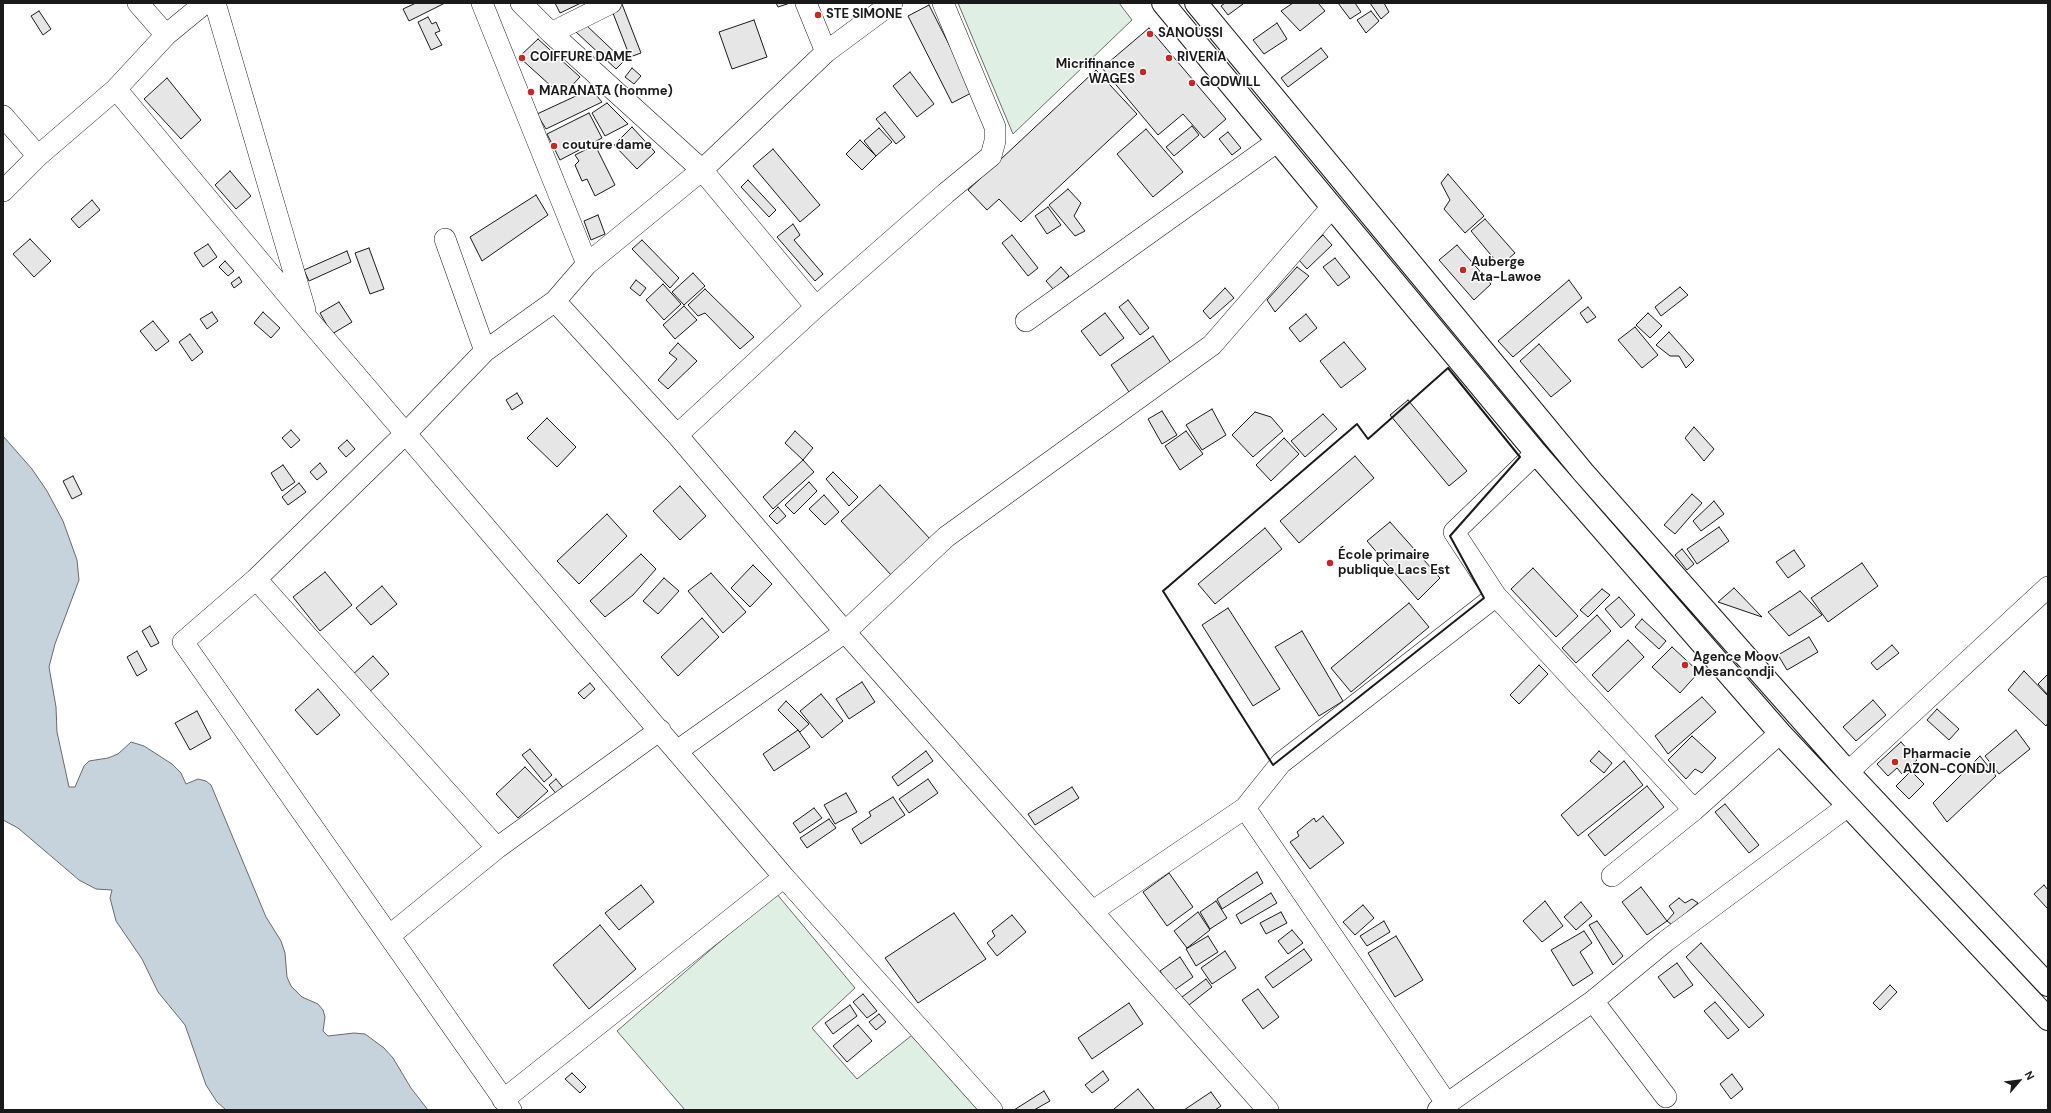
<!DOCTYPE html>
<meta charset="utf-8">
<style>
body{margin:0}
#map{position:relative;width:2051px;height:1113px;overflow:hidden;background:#fff;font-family:"DM Sans",sans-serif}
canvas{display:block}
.frame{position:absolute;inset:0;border:4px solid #1a1a1a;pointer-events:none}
.north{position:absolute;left:1999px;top:1061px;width:40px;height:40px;-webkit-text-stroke:3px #fff;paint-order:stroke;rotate:62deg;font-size:11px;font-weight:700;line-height:16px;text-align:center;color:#1a1a1a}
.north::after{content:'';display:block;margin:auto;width:14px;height:18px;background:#1a1a1a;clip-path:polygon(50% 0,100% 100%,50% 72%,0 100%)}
</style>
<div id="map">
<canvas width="2051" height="1113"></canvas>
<div class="frame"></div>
<div class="north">N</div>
</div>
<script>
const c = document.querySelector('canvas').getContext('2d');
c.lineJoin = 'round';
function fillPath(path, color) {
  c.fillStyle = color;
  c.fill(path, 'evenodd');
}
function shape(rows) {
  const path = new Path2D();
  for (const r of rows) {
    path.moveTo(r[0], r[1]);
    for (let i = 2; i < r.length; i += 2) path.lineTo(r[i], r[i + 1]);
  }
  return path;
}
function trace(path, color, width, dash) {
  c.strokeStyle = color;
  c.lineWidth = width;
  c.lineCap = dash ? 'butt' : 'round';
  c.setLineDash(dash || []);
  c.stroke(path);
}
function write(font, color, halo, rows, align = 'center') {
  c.font = font + ' "DM Sans",sans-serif';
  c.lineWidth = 3;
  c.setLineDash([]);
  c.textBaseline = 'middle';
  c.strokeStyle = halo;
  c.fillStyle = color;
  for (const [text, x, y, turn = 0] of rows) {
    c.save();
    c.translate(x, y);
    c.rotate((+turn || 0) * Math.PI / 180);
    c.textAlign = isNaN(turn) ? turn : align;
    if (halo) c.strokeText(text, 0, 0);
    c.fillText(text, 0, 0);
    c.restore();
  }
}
const green = shape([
 [958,3,1119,3,1132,20,1013,134,958,3],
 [776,893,855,988,812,1028,857,1079,916,1032,979,1110,685,1110,617,1031,776,893]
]);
fillPath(green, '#e0efe3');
trace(green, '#6a6a6a', 1);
const water = shape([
 [3,436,32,469,47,491,63,521,77,560,79,580,55,644,49,667,56,707,57,732,69,787,75,787,84,766,89,761,108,758,118,754,131,742,144,746,172,764,181,773,186,784,198,779,206,781,211,785,266,917,281,941,285,953,287,977,291,986,302,997,318,1004,323,1010,325,1017,323,1031,328,1036,354,1033,365,1034,384,1048,393,1058,411,1088,428,1110,226,1110,217,1102,206,1085,185,1025,158,992,142,959,116,921,110,898,112,890,96,889,79,880,18,828,3,820,3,436]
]);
fillPath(water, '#c6d2dc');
trace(water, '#6a6a6a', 1);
const building = shape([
 [416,3,445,3,409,21,403,9,416,3],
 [555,3,581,3,560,13,555,3],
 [776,3,790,3,778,7,776,3],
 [1225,3,1242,3,1243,4,1228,15,1221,6,1225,3],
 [1293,3,1318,3,1325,11,1300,31,1281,11,1293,3],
 [1338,3,1355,3,1361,12,1350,19,1338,3],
 [1370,3,1384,3,1389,12,1381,19,1370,3],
 [622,4,641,53,630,57,611,8,622,4],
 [929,5,973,92,952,103,908,16,929,5],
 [39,11,51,29,43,35,31,16,39,11],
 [1371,11,1379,21,1366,33,1357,20,1371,11],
 [428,17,432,24,436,22,440,31,435,33,442,45,431,50,418,22,428,17],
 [754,20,767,57,732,69,719,32,754,20],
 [1277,23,1287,39,1264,54,1253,40,1277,23],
 [585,24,624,61,616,69,576,32,585,24],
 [1149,28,1226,119,1204,138,1183,114,1158,135,1102,68,1149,28],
 [538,39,580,77,562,96,519,57,538,39],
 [1321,48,1328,57,1288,87,1281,78,1321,48],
 [632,68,641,76,634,84,625,77,632,68],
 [1096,70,1137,114,1021,222,999,199,987,210,968,190,1096,70],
 [910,72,934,104,917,117,893,86,910,72],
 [167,78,201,120,181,139,144,99,167,78],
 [591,89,602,102,546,129,537,114,591,89],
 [607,103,628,124,605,136,592,113,607,103],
 [885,112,905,137,896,144,876,119,885,112],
 [589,113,602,138,560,160,547,134,589,113],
 [1192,126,1199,135,1174,156,1166,147,1192,126],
 [632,127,655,152,637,169,614,145,632,127],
 [879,128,892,142,876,156,864,141,879,128],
 [1146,129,1183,172,1153,197,1117,154,1146,129],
 [1228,132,1241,148,1232,155,1219,139,1228,132],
 [860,140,876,156,862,170,846,154,860,140],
 [595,145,615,185,595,196,587,179,582,181,575,165,579,161,575,155,595,145],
 [773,149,820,205,800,222,753,166,773,149],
 [230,171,251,196,236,209,215,185,230,171],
 [1448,174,1484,216,1465,233,1444,209,1450,200,1441,183,1448,174],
 [748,180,776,210,769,217,741,187,748,180],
 [1068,189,1081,203,1074,216,1085,231,1075,236,1049,205,1068,189],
 [536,195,548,215,482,261,470,237,536,195],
 [92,200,100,210,79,228,71,219,92,200],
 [1048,207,1061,225,1047,234,1035,216,1048,207],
 [598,215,605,234,591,240,584,221,598,215],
 [1485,219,1515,253,1500,266,1471,231,1485,219],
 [793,224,800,235,794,240,823,274,815,281,777,237,793,224],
 [1012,235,1038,268,1028,276,1002,243,1012,235],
 [1323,235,1332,245,1307,269,1298,259,1323,235],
 [30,239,51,261,34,277,13,254,30,239],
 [642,240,679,278,670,288,632,249,642,240],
 [208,244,217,257,203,267,194,253,208,244],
 [1457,245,1491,284,1474,300,1439,260,1457,245],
 [369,248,384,289,370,294,355,253,369,248],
 [347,251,351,262,309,281,304,270,347,251],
 [1335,258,1350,277,1338,286,1323,267,1335,258],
 [225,261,234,271,228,276,219,267,225,261],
 [1061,267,1069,276,1054,290,1046,281,1061,267],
 [1297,267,1309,276,1275,312,1267,300,1297,267],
 [693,273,705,286,684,305,672,292,693,273],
 [239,277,242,282,234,288,231,283,239,277],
 [636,280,646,288,640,296,630,288,636,280],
 [1569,280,1582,298,1513,357,1498,341,1569,280],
 [663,284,681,304,664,320,646,300,663,284],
 [1680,287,1688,295,1661,316,1655,307,1680,287],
 [1225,288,1234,298,1210,319,1203,311,1225,288],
 [705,289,754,337,740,349,705,313,698,316,688,305,705,289],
 [1128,300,1149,328,1140,335,1119,307,1128,300],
 [339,302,352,322,332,334,320,313,339,302],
 [684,306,697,320,675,339,663,325,684,306],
 [1588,307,1596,317,1587,323,1580,313,1588,307],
 [212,312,218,321,207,329,200,319,212,312],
 [263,312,280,328,271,338,254,323,263,312],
 [1105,313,1124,338,1100,356,1081,331,1105,313],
 [1648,313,1662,326,1650,338,1636,325,1648,313],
 [1306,314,1317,328,1300,342,1289,328,1306,314],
 [153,321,169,341,156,351,140,331,153,321],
 [1635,327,1658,355,1642,368,1618,340,1635,327],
 [1669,332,1694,360,1686,368,1679,356,1670,356,1656,345,1669,332],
 [190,334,203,352,192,361,179,342,190,334],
 [1153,336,1171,363,1129,392,1111,365,1153,336],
 [1344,342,1366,369,1341,388,1320,361,1344,342],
 [678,343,697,361,668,389,658,380,677,359,669,353,678,343],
 [1539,344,1571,381,1551,397,1520,361,1539,344],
 [517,393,523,403,512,410,506,400,517,393],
 [1408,400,1467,471,1449,486,1390,415,1408,400],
 [1212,409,1226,435,1202,450,1186,425,1212,409],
 [1162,411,1177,435,1162,444,1148,419,1162,411],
 [1255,412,1271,417,1283,431,1253,457,1232,435,1255,412],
 [1323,414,1337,429,1305,457,1291,441,1323,414],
 [547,418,576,447,557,467,527,438,547,418],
 [1694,427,1714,449,1704,461,1685,438,1694,427],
 [291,430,300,440,291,448,282,438,291,430],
 [795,431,813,448,803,460,785,443,795,431],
 [1186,431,1203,454,1180,470,1165,446,1186,431],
 [1284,438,1299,454,1271,481,1256,465,1284,438],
 [347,440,355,449,346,457,338,448,347,440],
 [1355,456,1374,478,1299,543,1280,521,1355,456],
 [803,460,814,472,773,509,763,497,803,460],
 [320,463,327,472,317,480,310,472,320,463],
 [283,465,295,482,282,491,271,473,283,465],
 [833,472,858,497,849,506,826,479,833,472],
 [73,476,82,494,72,499,63,481,73,476],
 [809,482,817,491,794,514,785,505,809,482],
 [299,483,306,492,288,505,282,497,299,483],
 [880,485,931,540,892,576,841,521,880,485],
 [680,486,706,516,680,540,653,511,680,486],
 [1692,494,1702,503,1675,534,1664,525,1692,494],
 [824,495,839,512,825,525,809,509,824,495],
 [1714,501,1724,514,1701,531,1693,521,1714,501],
 [778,507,786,516,777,524,769,516,778,507],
 [607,514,627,536,579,584,557,561,607,514],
 [1390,522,1440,578,1418,600,1367,541,1390,522],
 [1719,527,1729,541,1697,564,1687,549,1719,527],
 [1265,528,1282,549,1215,604,1198,584,1265,528],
 [1682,549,1694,564,1687,570,1675,555,1682,549],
 [1794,550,1805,566,1788,578,1776,562,1794,550],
 [641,554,656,569,633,595,605,617,590,601,641,554],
 [1862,563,1878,586,1828,622,1811,598,1862,563],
 [753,565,772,584,750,607,731,588,753,565],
 [1533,568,1578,616,1556,637,1511,589,1533,568],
 [325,572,352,605,320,631,293,597,325,572],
 [711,573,746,612,723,633,688,591,711,573],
 [664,578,679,591,658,614,643,601,664,578],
 [382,586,397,604,371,625,356,608,382,586],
 [1734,588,1762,617,1718,602,1734,588],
 [1602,589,1610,595,1588,617,1580,610,1602,589],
 [1800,591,1822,615,1789,636,1768,612,1800,591],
 [1619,597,1635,615,1621,628,1605,609,1619,597],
 [1409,603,1429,627,1351,692,1331,668,1409,603],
 [1228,608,1280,689,1253,706,1202,625,1228,608],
 [1597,615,1611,631,1576,663,1562,648,1597,615],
 [702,618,719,637,678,676,661,657,702,618],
 [1642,619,1666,641,1659,649,1635,627,1642,619],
 [150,626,159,643,151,647,142,631,150,626],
 [1302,631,1343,701,1319,716,1275,647,1302,631],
 [1809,637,1818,652,1787,670,1778,655,1809,637],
 [1628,640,1644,657,1608,692,1592,675,1628,640],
 [1892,645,1899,653,1877,670,1871,663,1892,645],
 [1672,647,1699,672,1680,693,1652,667,1672,647],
 [137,651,147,670,137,676,127,657,137,651],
 [373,656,389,674,366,695,350,677,373,656],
 [1539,665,1548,674,1519,704,1510,695,1539,665],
 [2024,671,2048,696,2048,723,2046,726,2008,690,2024,671],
 [2048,674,2048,695,2038,684,2048,674],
 [862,682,875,702,849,719,836,699,862,682],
 [590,683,595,689,584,699,578,693,590,683],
 [318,689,340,715,317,735,295,710,318,689],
 [821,694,843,721,822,738,800,711,821,694],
 [1702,697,1716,712,1668,754,1655,736,1702,697],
 [1873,700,1886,715,1856,741,1843,727,1873,700],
 [786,701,809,724,800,732,778,710,786,701],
 [1937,709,1959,729,1949,740,1927,720,1937,709],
 [197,711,211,738,190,750,175,723,197,711],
 [798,730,810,747,774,771,763,754,798,730],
 [2016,730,2030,749,1999,774,1985,756,2016,730],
 [1692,736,1716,758,1702,773,1695,769,1686,779,1668,760,1692,736],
 [1901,742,1917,760,1902,774,1897,768,1888,776,1877,764,1901,742],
 [530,749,552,775,544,782,522,755,530,749],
 [926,751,933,761,898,786,892,777,926,751],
 [1599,751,1612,763,1604,773,1590,761,1599,751],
 [1980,756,1996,776,1947,822,1933,803,1980,756],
 [1624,761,1643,785,1578,836,1561,815,1624,761],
 [525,767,548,791,518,818,496,794,525,767],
 [1911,771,1924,784,1909,799,1896,786,1911,771],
 [556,779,565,790,558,796,549,785,556,779],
 [928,779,938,793,909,813,899,799,928,779],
 [1647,786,1664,807,1605,856,1588,835,1647,786],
 [1072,787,1079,798,1035,825,1028,814,1072,787],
 [846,793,857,812,835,824,824,805,846,793],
 [893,797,905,815,861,844,852,829,871,816,869,812,893,797],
 [1725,804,1759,845,1749,853,1715,812,1725,804],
 [814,808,822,818,800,833,793,823,814,808],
 [1323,816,1344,843,1310,869,1290,842,1299,836,1297,832,1314,818,1316,822,1323,816],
 [829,819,836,828,807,848,800,838,829,819],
 [1257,872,1263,883,1222,909,1217,899,1257,872],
 [1169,873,1193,907,1167,926,1143,892,1169,873],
 [641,885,654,902,619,930,605,913,641,885],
 [2044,885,2048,890,2048,909,2034,894,2044,885],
 [1641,887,1667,921,1647,935,1622,902,1641,887],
 [1271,893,1277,903,1241,924,1236,915,1271,893],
 [1679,898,1685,903,1692,899,1698,903,1672,925,1667,921,1674,913,1669,906,1679,898],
 [1216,901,1227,918,1210,929,1200,912,1216,901],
 [1545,901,1563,926,1542,942,1523,921,1545,901],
 [1581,902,1592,916,1576,930,1564,917,1581,902],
 [1363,905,1374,918,1355,935,1343,922,1363,905],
 [1198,912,1210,930,1187,948,1174,931,1198,912],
 [1281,912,1287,923,1266,934,1260,923,1281,912],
 [954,913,986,959,918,1003,885,958,954,913],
 [1012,915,1026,932,997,956,987,943,995,936,992,931,1012,915],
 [1384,921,1390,932,1367,946,1360,936,1384,921],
 [1597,921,1623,956,1613,965,1589,925,1597,921],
 [600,925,636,969,589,1009,553,965,600,925],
 [1292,930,1303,943,1288,954,1278,941,1292,930],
 [1584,931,1592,943,1580,952,1593,973,1573,986,1551,950,1584,931],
 [1208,936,1218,952,1196,966,1186,949,1208,936],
 [1396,936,1423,980,1395,997,1368,953,1396,936],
 [1701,943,1764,1015,1749,1028,1686,957,1701,943],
 [1304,949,1312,960,1273,988,1265,977,1304,949],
 [1225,951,1236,968,1212,984,1201,968,1225,951],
 [1180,957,1193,977,1173,991,1160,971,1180,957],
 [1677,963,1693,985,1674,998,1658,977,1677,963],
 [1206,979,1212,987,1189,1005,1182,997,1206,979],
 [1890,985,1897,992,1880,1010,1873,1003,1890,985],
 [1258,989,1279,1017,1263,1029,1242,1000,1258,989],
 [863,994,877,1011,867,1018,853,1002,863,994],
 [1715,1002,1739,1030,1728,1039,1704,1011,1715,1002],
 [1129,1003,1143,1024,1092,1059,1078,1038,1129,1003],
 [850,1005,857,1016,833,1034,825,1023,850,1005],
 [879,1014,886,1022,876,1030,869,1022,879,1014],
 [858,1025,872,1041,847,1062,833,1046,858,1025],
 [1103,1071,1109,1080,1092,1093,1085,1085,1103,1071],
 [572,1073,586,1087,580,1093,565,1079,572,1073],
 [1732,1074,1743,1089,1731,1099,1720,1084,1732,1074],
 [1138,1089,1155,1110,1115,1110,1114,1109,1138,1089],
 [1044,1091,1050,1101,1034,1110,1014,1110,1044,1091],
 [1211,1092,1221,1106,1215,1110,1184,1110,1211,1092]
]);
fillPath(building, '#e6e6e6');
trace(building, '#1a1a1a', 1);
const minor = shape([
 [138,3,166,35],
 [215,3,305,310],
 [482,3,587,264],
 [521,3,551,33,702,170,816,307],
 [806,3,826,52],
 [551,33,611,3],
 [116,89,307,318,784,877,992,1110],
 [3,116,38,156],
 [3,191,38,156,116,89,166,35,205,3],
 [445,239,485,351],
 [555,301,677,435,845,632,1268,1110],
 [1026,321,1278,141],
 [677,435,816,307,946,193,991,156,995,141,995,127,943,3],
 [1536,453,1454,532,1496,596,1694,810],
 [256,579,497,848],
 [677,751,845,632,946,537,1212,345,1332,207],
 [1848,772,2048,587],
 [1245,808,1447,1104],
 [1612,876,1694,810,1780,733],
 [1093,911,1245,808,1281,763,1496,596],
 [389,936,497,848,660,730],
 [1593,1001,1666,1097],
 [503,1100,784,877],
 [511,1110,183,642,256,579,406,433,485,351,555,301,587,264,702,170,826,52,892,3],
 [1438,1110,1593,1001,1666,941,1848,806]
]);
const highway = shape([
 [1163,3,1536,453,1780,733,2048,1019],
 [1196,3,1583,472,1848,772,2048,985]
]);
trace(minor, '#1a1a1a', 22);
trace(highway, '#1a1a1a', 24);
trace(minor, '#fff', 21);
trace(highway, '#fff', 22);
trace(shape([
 [1448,368,1520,457,1450,536,1484,598,1273,765,1163,591,1357,424,1368,439,1448,368]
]), '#1a1a1a', 2);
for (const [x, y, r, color] of [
 [818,15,4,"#c62828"],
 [1150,34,4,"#c62828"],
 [522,58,4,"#c62828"],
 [1169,58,4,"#c62828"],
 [1143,72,4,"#c62828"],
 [1192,83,4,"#c62828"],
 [531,92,4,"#c62828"],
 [554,146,4,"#c62828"],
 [1463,270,4,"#c62828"],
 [1330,563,4,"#c62828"],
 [1685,665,4,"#c62828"],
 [1895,762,4,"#c62828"]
]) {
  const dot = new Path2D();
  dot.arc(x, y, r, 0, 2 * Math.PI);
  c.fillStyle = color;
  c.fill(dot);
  trace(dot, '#fff', 1.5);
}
write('bold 13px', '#1a1a1a', '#fff', [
 ["STE SIMONE",826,15],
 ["SANOUSSI",1158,34],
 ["COIFFURE DAME",530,58],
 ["RIVERIA",1177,58],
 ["Micrifinance",1135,65,"right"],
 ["WAGES",1135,80,"right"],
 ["GODWILL",1200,83],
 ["MARANATA (homme)",539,92],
 ["couture dame",562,146],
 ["Auberge",1471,263],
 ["Ata-Lawoe",1471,278],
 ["École primaire",1338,556],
 ["publique Lacs Est",1338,571],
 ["Agence Moov",1693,658],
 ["Mesancondji",1693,673],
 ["Pharmacie",1903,755],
 ["AZON-CONDJI",1903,770]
], 'left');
</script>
